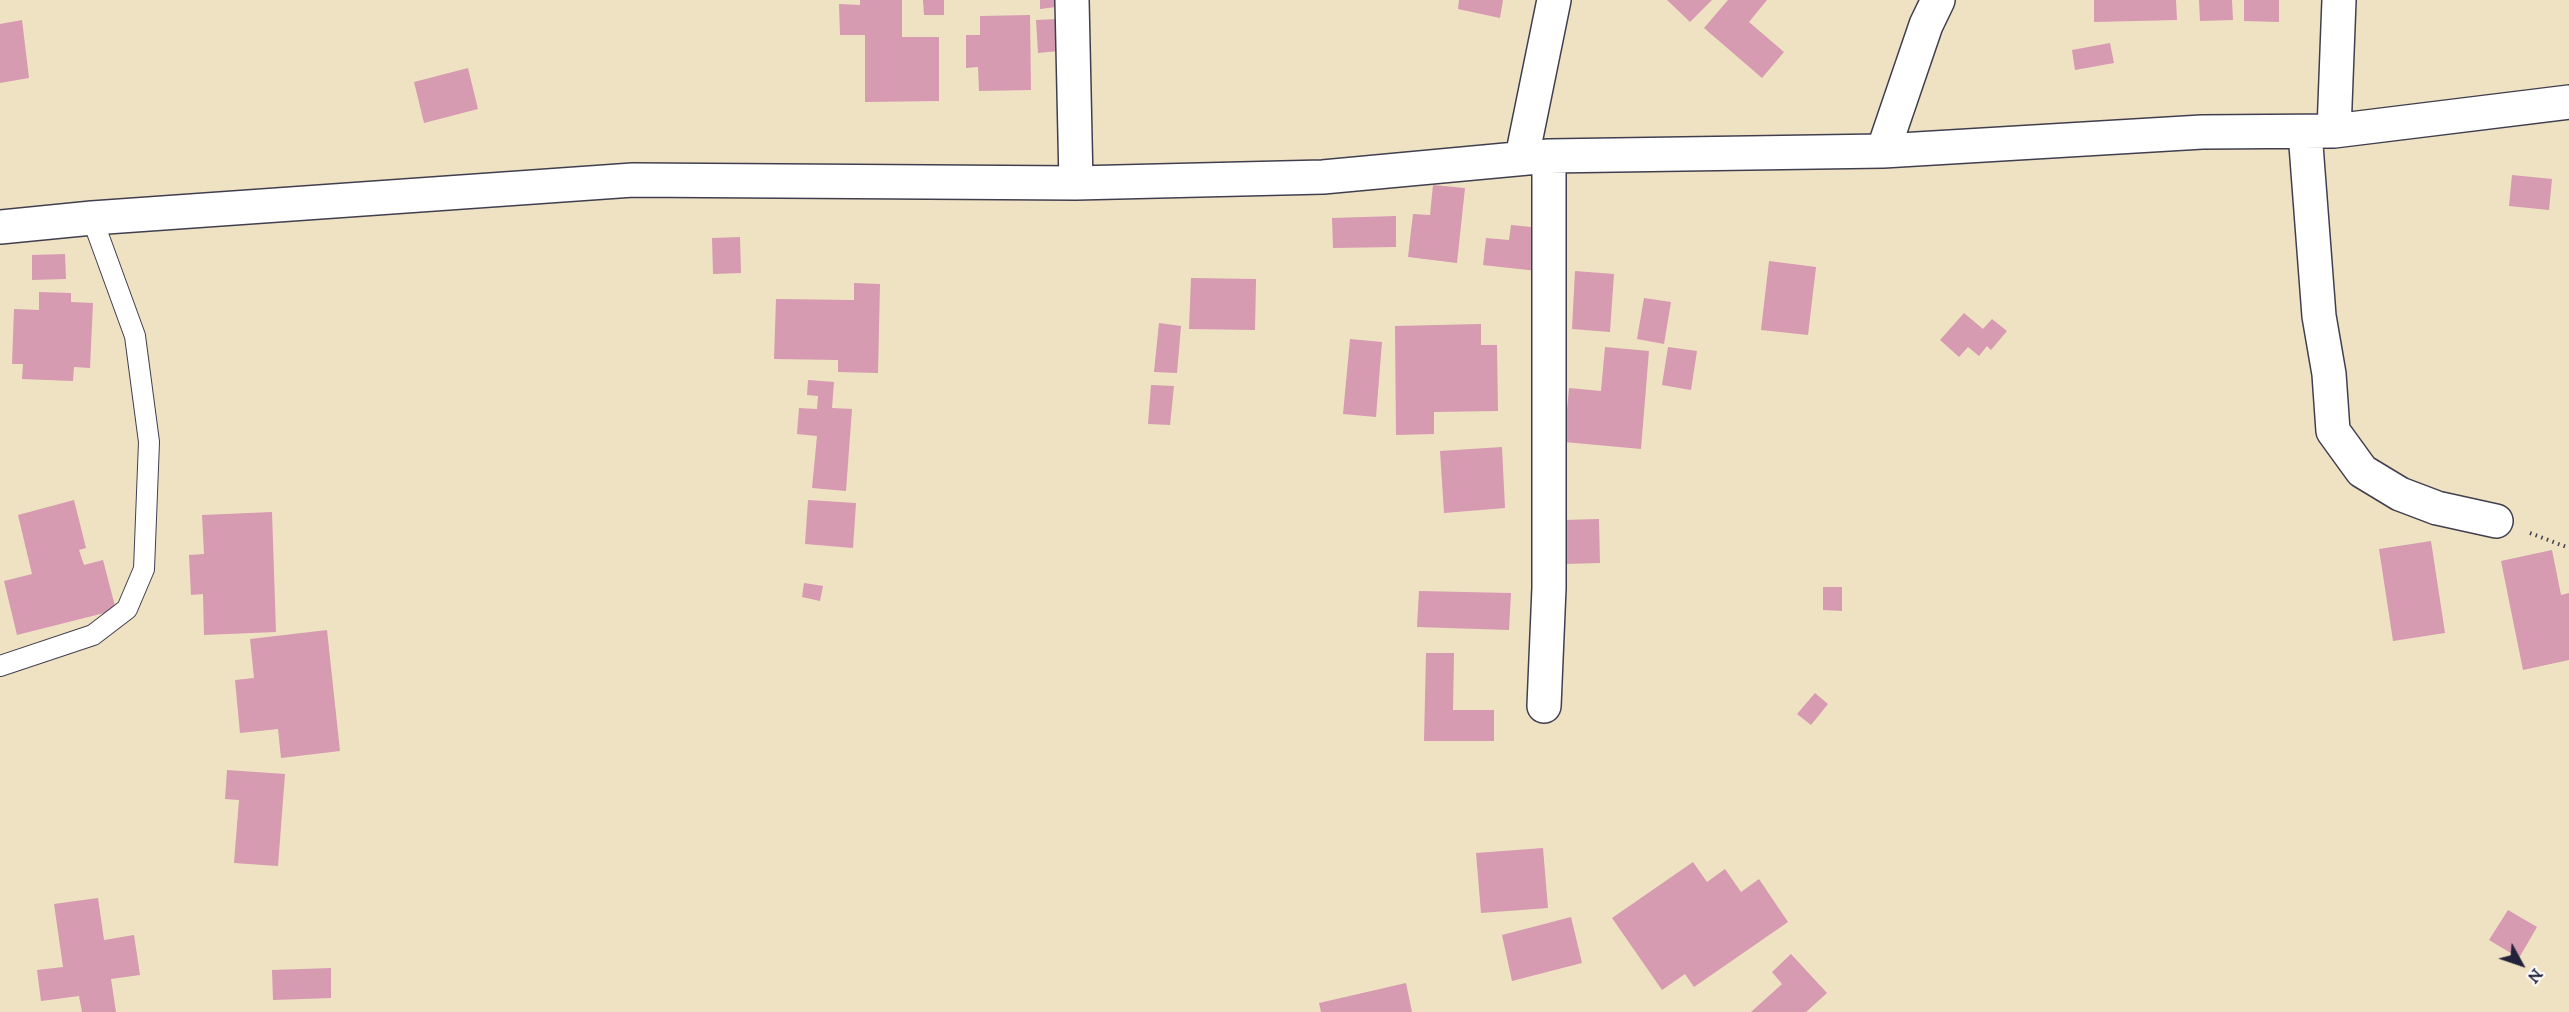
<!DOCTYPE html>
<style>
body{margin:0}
#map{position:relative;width:2569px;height:1012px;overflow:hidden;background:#efe2c3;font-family:"IM FELL DW Pica",serif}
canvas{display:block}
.north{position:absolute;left:2491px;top:934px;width:60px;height:60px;-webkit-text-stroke:4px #fff;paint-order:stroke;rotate:130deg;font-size:16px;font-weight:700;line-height:24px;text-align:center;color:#22223b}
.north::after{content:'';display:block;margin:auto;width:21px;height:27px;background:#22223b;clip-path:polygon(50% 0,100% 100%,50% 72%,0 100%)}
</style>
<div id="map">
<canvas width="2569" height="1012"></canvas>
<div class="north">N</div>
</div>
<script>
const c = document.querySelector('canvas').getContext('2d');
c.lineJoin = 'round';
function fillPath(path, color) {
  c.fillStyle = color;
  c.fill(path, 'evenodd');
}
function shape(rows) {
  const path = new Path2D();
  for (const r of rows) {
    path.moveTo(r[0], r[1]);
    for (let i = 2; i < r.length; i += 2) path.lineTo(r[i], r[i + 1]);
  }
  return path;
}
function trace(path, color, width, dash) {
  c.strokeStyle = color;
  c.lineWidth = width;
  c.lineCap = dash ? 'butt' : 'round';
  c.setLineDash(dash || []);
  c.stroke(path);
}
fillPath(shape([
 [860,0,902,0,902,37,939,37,939,101,865,102,865,35,840,35,839,4,860,5],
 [923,0,944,0,944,15,924,15],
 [1040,0,1056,0,1056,7,1040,9],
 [1459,0,1503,0,1500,18,1458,9],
 [1667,0,1712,0,1690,22],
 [1728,0,1767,0,1749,22,1784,52,1762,78,1704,28],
 [2094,0,2176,0,2177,20,2094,22],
 [2199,0,2232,0,2233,20,2200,21],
 [2244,0,2279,0,2279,22,2244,21],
 [1030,15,1031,90,979,91,978,67,966,68,966,35,980,35,980,16],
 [1057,19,1059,51,1038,53,1036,20],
 [22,20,29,78,0,83,0,24],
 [2110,43,2114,63,2075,70,2072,50],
 [468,68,478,109,424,123,414,82],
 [2512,175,2552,179,2549,210,2509,206],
 [1433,185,1465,188,1457,263,1408,257,1413,214,1430,215],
 [1396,216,1396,247,1333,248,1332,218],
 [1511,225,1541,228,1537,271,1483,265,1486,238,1509,240],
 [740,237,741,273,713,274,712,238],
 [65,254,66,279,32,280,32,255],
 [1769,261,1816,267,1808,335,1761,330],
 [1575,271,1614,274,1610,332,1572,329],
 [1191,278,1256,279,1255,330,1189,329],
 [854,283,880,284,878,373,838,372,838,360,774,359,776,299,854,300],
 [39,292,71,293,71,302,93,303,90,368,74,367,73,381,22,379,23,364,12,364,14,309,39,310],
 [1644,298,1671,302,1664,344,1637,339],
 [1964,313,1983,329,1992,319,2007,331,1991,350,1987,346,1979,356,1968,347,1959,357,1940,340],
 [1159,323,1181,326,1177,373,1154,372],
 [1481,324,1481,345,1497,345,1498,411,1434,412,1434,434,1396,435,1395,326],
 [1350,339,1382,342,1376,417,1343,414],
 [1605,347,1649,351,1641,449,1564,442,1569,388,1601,391],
 [1668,347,1697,351,1691,390,1662,385],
 [808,380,834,382,832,408,852,409,846,491,812,488,817,436,797,434,799,408,817,409,818,396,807,395],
 [1151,385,1174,386,1170,425,1148,424],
 [1502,447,1505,508,1444,513,1440,451],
 [74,500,86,548,79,550,84,565,103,560,116,610,17,635,4,581,32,574,18,515],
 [808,500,856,503,853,548,805,544],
 [272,512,276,632,204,635,203,594,191,595,189,555,204,554,202,515],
 [1599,519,1600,563,1564,564,1564,520],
 [2431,541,2445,633,2393,641,2379,549],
 [2552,550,2561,595,2569,593,2569,660,2523,670,2501,561],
 [804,583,823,586,820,601,802,597],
 [1823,587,1842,587,1842,611,1823,610],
 [1419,591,1511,593,1509,630,1417,627],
 [327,630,340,751,281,758,278,729,240,733,235,680,254,678,250,639],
 [1426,653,1454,653,1453,710,1494,710,1494,741,1424,741],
 [1815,693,1828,704,1811,725,1797,714],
 [227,770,285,774,278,866,234,863,239,800,225,799],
 [1543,848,1548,908,1481,913,1476,853],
 [1693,862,1707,882,1725,869,1741,892,1759,879,1788,922,1694,987,1685,974,1662,990,1612,918],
 [98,898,104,940,134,935,140,975,111,979,116,1012,82,1012,79,996,41,1001,37,970,63,967,54,904],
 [2508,910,2537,927,2519,958,2489,940],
 [1571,917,1582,963,1512,981,1502,935],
 [1791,954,1827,993,1806,1012,1751,1012,1782,984,1772,972],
 [331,968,331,998,273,1000,272,970],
 [1406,983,1412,1012,1321,1012,1319,1003]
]), '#d69ab1');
const lane = shape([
 [0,666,93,635,127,609,144,569,149,442,135,336,92,218]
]);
const street = shape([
 [1072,0,1076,183],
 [2334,131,2339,0],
 [2305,132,2319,316,2329,374,2333,431,2362,471,2400,494,2437,508,2496,521],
 [1883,151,1926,25,1938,0],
 [1522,157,1554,0],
 [0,227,92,218,633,180,1076,183,1323,177,1549,156,1883,151,2202,132,2334,131,2569,102],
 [1544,706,1549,588,1549,156]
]);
trace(lane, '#413f4f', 22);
trace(street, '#413f4f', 36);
trace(shape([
 [2530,533,2569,548]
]), '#413f4f', 4, [1.5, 4.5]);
trace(lane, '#fff', 20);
trace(street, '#fff', 33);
</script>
